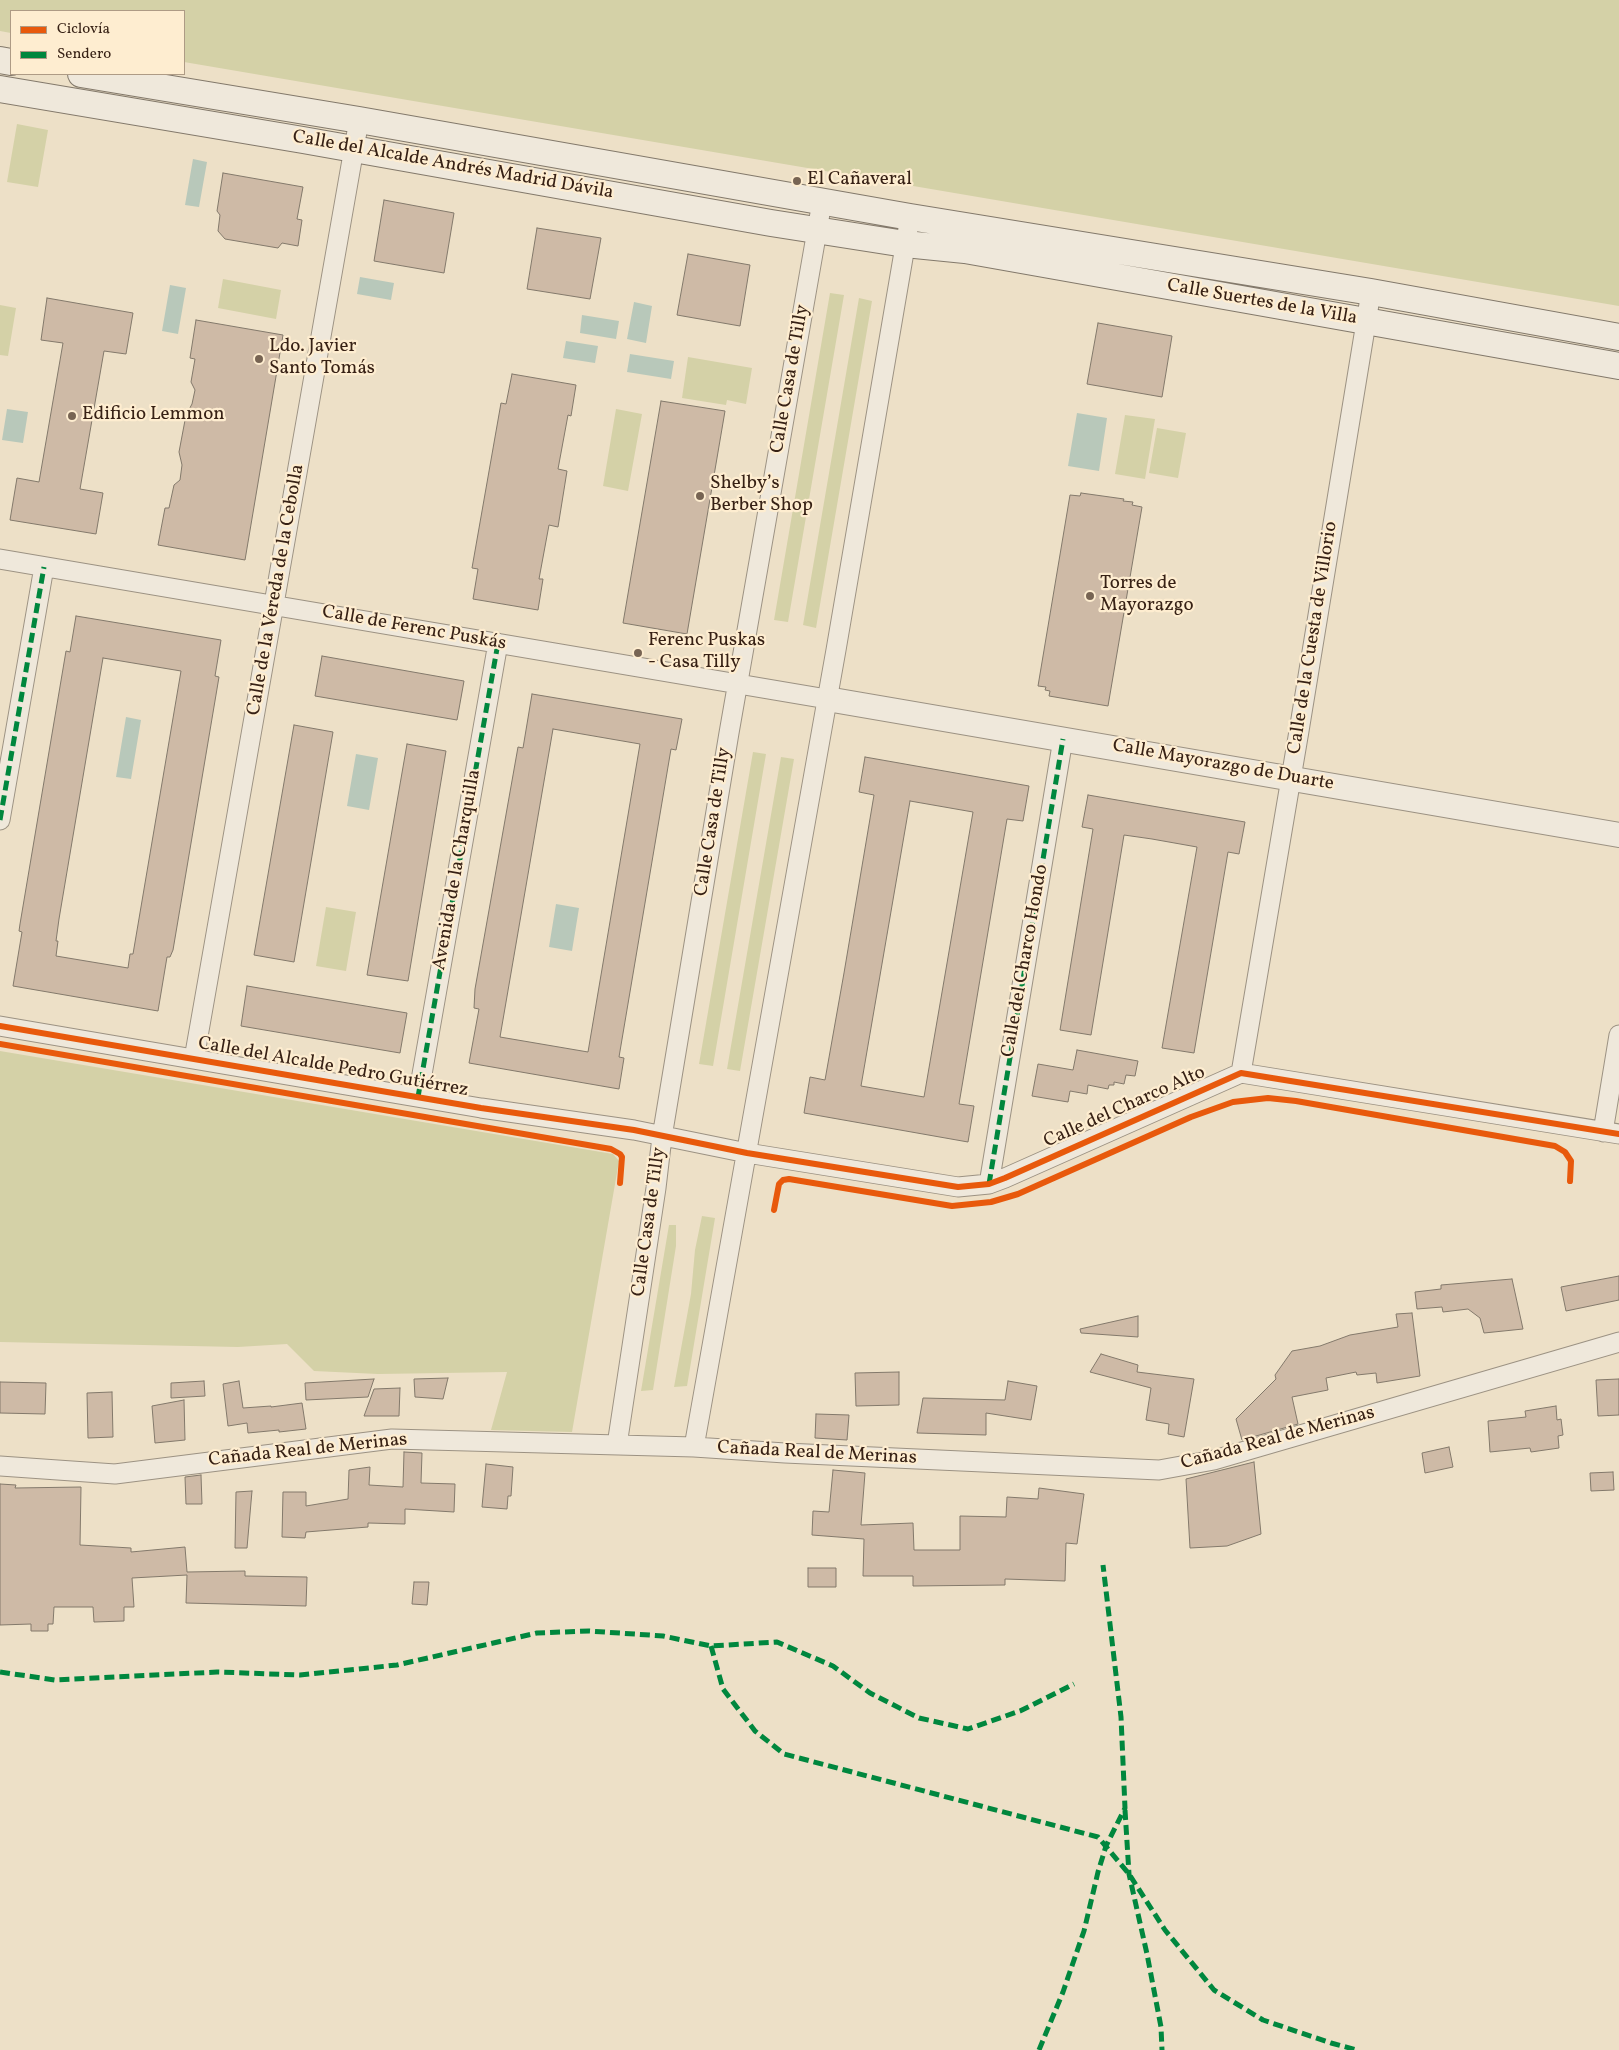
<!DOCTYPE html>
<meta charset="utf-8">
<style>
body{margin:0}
#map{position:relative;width:1619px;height:2050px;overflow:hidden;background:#ede0c7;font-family:Vollkorn,serif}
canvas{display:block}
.legend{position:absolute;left:10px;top:10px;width:175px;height:65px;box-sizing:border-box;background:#feedd0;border:1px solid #ae9b85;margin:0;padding:6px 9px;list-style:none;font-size:15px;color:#372115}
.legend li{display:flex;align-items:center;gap:10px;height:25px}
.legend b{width:25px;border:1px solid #ae9b85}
</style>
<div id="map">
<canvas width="1619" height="2050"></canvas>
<ul class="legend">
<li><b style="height:6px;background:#e8590c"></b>Ciclovía</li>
<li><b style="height:6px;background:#00873e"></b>Sendero</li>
</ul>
</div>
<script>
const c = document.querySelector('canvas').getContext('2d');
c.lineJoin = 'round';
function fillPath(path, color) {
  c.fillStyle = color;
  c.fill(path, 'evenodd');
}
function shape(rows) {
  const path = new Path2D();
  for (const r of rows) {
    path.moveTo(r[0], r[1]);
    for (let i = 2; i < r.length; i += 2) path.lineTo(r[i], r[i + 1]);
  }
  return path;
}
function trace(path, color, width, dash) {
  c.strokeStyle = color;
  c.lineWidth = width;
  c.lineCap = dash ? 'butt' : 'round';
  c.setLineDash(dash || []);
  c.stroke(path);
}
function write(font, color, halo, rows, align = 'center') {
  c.font = font + ' Vollkorn,serif';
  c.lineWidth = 4.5;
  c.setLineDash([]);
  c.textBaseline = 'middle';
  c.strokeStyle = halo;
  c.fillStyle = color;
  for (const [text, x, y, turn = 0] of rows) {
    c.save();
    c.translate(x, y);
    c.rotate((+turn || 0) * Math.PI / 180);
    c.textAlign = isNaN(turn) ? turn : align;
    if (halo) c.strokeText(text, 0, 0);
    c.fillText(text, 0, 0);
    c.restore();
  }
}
fillPath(shape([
 [0,0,1619,0,1619,306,184,62,184,11,11,11,11,33,0,31],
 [17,124,48,130,38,187,7,182],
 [223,279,281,290,276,319,218,308],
 [830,293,844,295,788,622,774,620],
 [859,298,872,301,816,628,803,625],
 [0,305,16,308,8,356,0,355],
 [688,357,752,368,746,404,727,400,726,405,682,398],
 [616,409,642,414,628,491,603,486],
 [1125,415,1155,419,1145,479,1115,474],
 [1157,428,1186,433,1178,478,1149,473],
 [753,752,766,754,713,1066,699,1064],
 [781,757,794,759,740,1071,727,1069],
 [326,907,356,912,346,971,316,966],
 [0,1051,613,1154,619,1161,572,1432,491,1430,507,1372,378,1374,314,1371,287,1344,238,1347,0,1342],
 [702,1216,715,1218,687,1386,674,1387,691,1294,695,1250],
 [669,1225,676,1225,676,1246,653,1390,641,1391]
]), '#d4d1a7');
fillPath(shape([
 [193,159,207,162,199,207,185,205],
 [360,277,394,283,391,300,357,294],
 [170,285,186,288,178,334,162,331],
 [634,302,652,306,646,343,627,339],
 [582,315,619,321,616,339,580,333],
 [566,341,598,346,595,363,563,358],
 [630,354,674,361,671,379,627,372],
 [7,409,28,412,23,443,2,440],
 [1077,413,1107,418,1099,471,1068,466],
 [126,717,141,720,131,779,116,777],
 [356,754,378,758,369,810,347,806],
 [556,904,579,908,572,951,549,947]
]), '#b8c8ba');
const building = shape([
 [223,173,303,187,297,219,302,220,298,246,282,243,278,248,225,239,218,231,220,215,217,211,223,173],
 [384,200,454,213,444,273,374,261,384,200],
 [537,228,601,238,590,299,527,289,537,228],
 [688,254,750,265,740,326,677,315,688,254],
 [47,298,133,313,126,354,104,351,80,489,103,493,96,534,10,520,17,478,39,482,63,343,41,340,47,298],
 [196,320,283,335,245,560,158,545,165,508,169,508,174,485,180,480,182,465,179,452,186,415,192,404,195,390,191,382,195,359,190,358,196,320],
 [1098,323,1172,336,1162,397,1087,384,1098,323],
 [512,374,576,385,571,416,568,415,558,469,567,471,558,527,549,525,539,579,543,579,538,610,473,599,478,569,472,568,501,403,506,404,512,374],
 [661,401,725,411,687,634,623,623,661,401],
 [1081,493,1124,499,1123,501,1133,502,1132,505,1142,507,1108,706,1049,696,1050,691,1045,690,1046,687,1038,686,1070,495,1080,496,1081,493],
 [76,616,221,640,215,676,219,677,173,950,170,957,167,957,158,1011,13,986,22,932,19,931,20,924,52,734,66,651,70,652,76,616],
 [103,658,181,671,133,954,130,954,128,968,56,956,58,941,56,941,59,919,103,658],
 [322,656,464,681,457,720,315,696,322,656],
 [532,694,682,719,676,750,671,749,619,1057,624,1058,619,1089,469,1063,479,1009,474,1008,475,989,518,747,523,748,532,694],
 [553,729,640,744,588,1052,500,1037,553,729],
 [294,725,333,732,294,962,254,955,294,725],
 [407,744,446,751,408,981,367,975,407,744],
 [865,757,1029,786,1023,821,1007,819,959,1104,974,1106,968,1142,804,1113,810,1077,825,1080,844,973,874,795,859,792,865,757],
 [910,801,973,812,924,1097,861,1086,910,801],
 [1088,795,1245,822,1239,854,1228,852,1194,1053,1162,1048,1197,847,1152,839,1124,835,1091,1035,1060,1030,1093,829,1082,827,1088,795],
 [247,986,407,1013,400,1053,241,1026,247,986],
 [1077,1050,1138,1061,1135,1076,1126,1075,1124,1084,1114,1082,1114,1085,1109,1085,1108,1089,1088,1085,1087,1094,1070,1091,1068,1102,1032,1096,1038,1064,1073,1070,1077,1050],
 [1619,1276,1619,1300,1566,1311,1561,1287,1619,1276],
 [1512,1279,1523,1329,1484,1333,1480,1318,1468,1309,1443,1312,1442,1307,1417,1309,1415,1292,1441,1289,1441,1285,1512,1279],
 [1412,1313,1420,1376,1377,1383,1376,1373,1357,1375,1356,1372,1326,1378,1328,1390,1292,1397,1298,1424,1242,1440,1236,1419,1276,1379,1275,1375,1292,1351,1320,1346,1350,1335,1398,1327,1396,1314,1412,1313],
 [1138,1316,1138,1337,1081,1333,1080,1329,1138,1316],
 [1101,1354,1138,1365,1137,1372,1194,1379,1184,1437,1168,1434,1169,1424,1146,1420,1151,1388,1090,1372,1101,1354],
 [899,1372,899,1405,856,1406,855,1373,899,1372],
 [448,1378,443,1399,415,1397,414,1379,448,1378],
 [374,1379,368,1397,306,1400,305,1383,374,1379],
 [1619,1379,1619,1415,1598,1416,1596,1380,1619,1379],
 [204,1381,205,1396,171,1398,171,1383,204,1381],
 [239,1381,243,1408,271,1406,271,1407,302,1403,306,1429,279,1432,279,1430,248,1433,247,1423,228,1426,223,1384,239,1381],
 [1008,1381,1037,1386,1031,1420,986,1413,986,1435,917,1433,923,1398,1005,1400,1008,1381],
 [0,1382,46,1383,45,1414,0,1413,0,1382],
 [400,1388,399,1416,364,1416,374,1389,400,1388],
 [112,1392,113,1437,88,1438,87,1393,112,1392],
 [184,1400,185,1440,155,1443,152,1406,184,1400],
 [1556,1406,1557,1420,1561,1419,1563,1435,1558,1436,1559,1448,1531,1452,1530,1448,1490,1452,1488,1421,1526,1417,1525,1411,1556,1406],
 [816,1414,849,1415,847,1440,815,1438,816,1414],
 [1449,1447,1453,1467,1425,1473,1422,1453,1449,1447],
 [404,1452,422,1453,421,1483,455,1484,454,1512,405,1509,405,1524,368,1523,368,1527,306,1532,305,1538,282,1537,283,1492,306,1492,306,1506,348,1499,349,1470,370,1467,369,1485,403,1487,404,1452],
 [1254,1462,1261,1534,1227,1546,1190,1548,1186,1479,1254,1462],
 [486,1464,513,1467,511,1496,508,1496,507,1509,482,1507,486,1464],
 [833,1470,865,1473,861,1525,913,1523,914,1550,960,1550,960,1516,1006,1517,1007,1497,1038,1499,1039,1488,1084,1494,1077,1544,1066,1543,1065,1581,1005,1579,1005,1585,913,1586,913,1576,863,1576,864,1539,812,1535,813,1511,829,1512,833,1470],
 [1613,1472,1614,1490,1591,1491,1590,1473,1613,1472],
 [201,1475,202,1504,186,1504,185,1477,201,1475],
 [0,1484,16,1485,15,1488,81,1487,80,1545,131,1548,131,1552,185,1547,187,1572,245,1571,245,1576,307,1577,306,1606,186,1603,187,1575,132,1578,134,1607,124,1607,124,1621,94,1622,93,1607,54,1607,53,1624,48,1624,48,1631,31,1631,31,1624,0,1625,0,1484],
 [252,1491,247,1548,235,1548,236,1492,252,1491],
 [808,1568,836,1568,836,1587,808,1587,808,1568],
 [414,1582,429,1582,427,1605,412,1604,414,1582]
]);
fillPath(building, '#cebaa6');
trace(building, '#83796b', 1);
const minor = shape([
 [0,559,827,699],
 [0,820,44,567],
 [0,1026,481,1108,634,1130,747,1153,958,1187,989,1184,1005,1178,1241,1073,1619,1134],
 [194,1059,359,120],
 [1241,1073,1299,731,1371,292],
 [418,1097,498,643],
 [1603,1132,1619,1035],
 [989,1184,1063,739],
 [617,1445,656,1188,662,1137,729,733,822,202],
 [694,1447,836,650,910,217],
 [0,1466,115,1474,392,1439,694,1447,785,1453,1159,1470,1214,1460,1619,1342]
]);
const tertiary = shape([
 [827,699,1619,835]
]);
const secondary = shape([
 [0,60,11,62],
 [81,74,359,120,910,217,1371,292,1619,337],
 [0,89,303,140,771,223,905,244,965,250,1619,366]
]);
trace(minor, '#9c9283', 21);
trace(tertiary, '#9c9283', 26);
trace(secondary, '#83796b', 28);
trace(minor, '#efe8db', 19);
trace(tertiary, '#efe8db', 24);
trace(secondary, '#efe8db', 26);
trace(shape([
 [0,820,44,567],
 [418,1097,498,643],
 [989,1184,1063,739],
 [711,1646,723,1689,755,1731,784,1754,1098,1837,1129,1874,1165,1930,1214,1990,1263,2020,1331,2043,1357,2050],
 [0,1672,55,1680,217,1672,300,1675,397,1665,537,1633,589,1631,663,1636,711,1646,777,1642,833,1666,870,1693,919,1718,968,1729,1020,1711,1074,1684],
 [1125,1810,1129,1874,1147,1954,1161,2027,1162,2050],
 [1039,2050,1063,1992,1084,1931,1098,1872,1106,1846,1125,1808,1121,1717,1103,1565]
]), '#00873e', 5, [10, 5]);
trace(shape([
 [0,1026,481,1108,634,1130,747,1153,958,1187,989,1184,1005,1178,1241,1073,1619,1134],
 [0,1044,611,1149,620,1154,622,1157,620,1183],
 [774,1210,779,1184,783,1180,789,1179,952,1206,991,1202,1018,1194,1191,1117,1233,1102,1268,1098,1296,1101,1555,1146,1565,1152,1571,1161,1570,1181]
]), '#e8590c', 6);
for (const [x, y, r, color] of [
 [797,181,5,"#776453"],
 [259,359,5,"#776453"],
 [72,416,5,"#776453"],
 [700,496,5,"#776453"],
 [1090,596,5,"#776453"],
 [638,653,5,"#776453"]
]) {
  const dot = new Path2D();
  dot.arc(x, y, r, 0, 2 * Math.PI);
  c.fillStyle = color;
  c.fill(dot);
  trace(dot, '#feedd0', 2);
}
write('19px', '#372115', '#feedd0', [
 ["Calle del Alcalde Andrés Madrid Dávila",453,166,10],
 ["Calle Suertes de la Villa",1262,303,10],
 ["Calle Casa de Tilly",791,379,-80],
 ["Calle de la Vereda de la Cebolla",277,590,-80],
 ["Calle de Ferenc Puskás",414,629,10],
 ["Calle de la Cuesta de Villorio",1314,638,-81],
 ["Calle Mayorazgo de Duarte",1223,766,10],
 ["Calle Casa de Tilly",714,822,-81],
 ["Avenida de la Charquilla",458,870,-80],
 ["Calle del Charco Hondo",1026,961,-80],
 ["Calle del Alcalde Pedro Gutiérrez",333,1068,10],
 ["Calle del Charco Alto",1125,1108,-24],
 ["Calle Casa de Tilly",650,1222,-82],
 ["Cañada Real de Merinas",1278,1439,-15],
 ["Cañada Real de Merinas",308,1451,-6],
 ["Cañada Real de Merinas",817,1454,3]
]);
write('19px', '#372115', '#feedd0', [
 ["El Cañaveral",807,181],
 ["Ldo. Javier",269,348],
 ["Santo Tomás",269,370],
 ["Edificio Lemmon",82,416],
 ["Shelby’s",710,485],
 ["Berber Shop",710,507],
 ["Torres de",1100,585],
 ["Mayorazgo",1100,607],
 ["Ferenc Puskas",648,642],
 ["- Casa Tilly",648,664]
], 'left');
</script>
